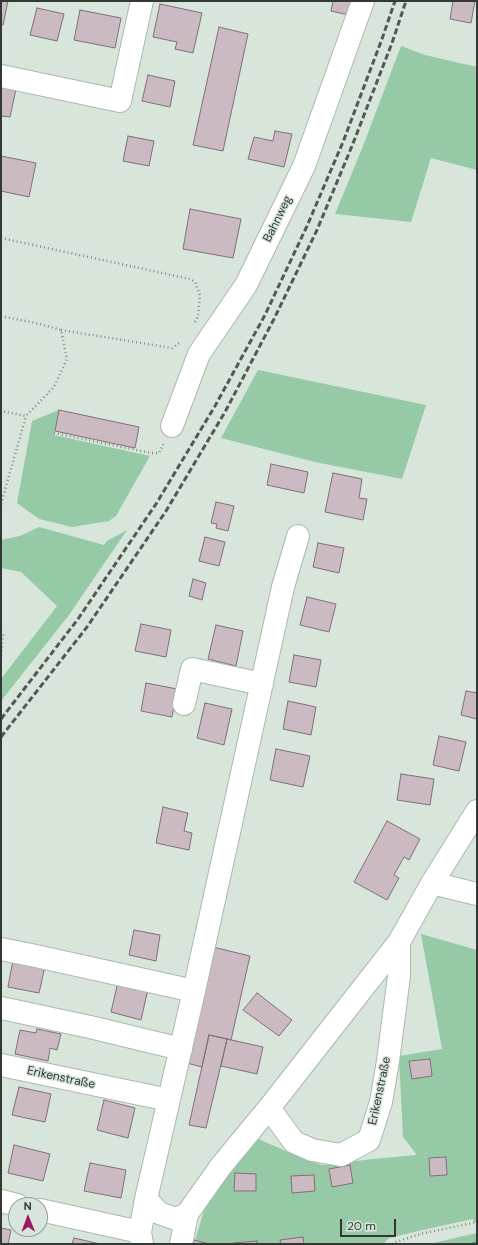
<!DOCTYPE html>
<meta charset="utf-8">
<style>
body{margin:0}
#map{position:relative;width:478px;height:1245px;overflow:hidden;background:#d7e5db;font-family:"DM Sans",sans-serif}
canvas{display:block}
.frame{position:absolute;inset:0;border:2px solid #323834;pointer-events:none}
.north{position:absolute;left:8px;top:1197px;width:40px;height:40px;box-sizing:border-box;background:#d7e5db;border:1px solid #95a098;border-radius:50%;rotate:359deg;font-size:11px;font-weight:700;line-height:16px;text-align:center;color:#323834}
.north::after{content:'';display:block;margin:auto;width:14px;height:18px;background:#9e1665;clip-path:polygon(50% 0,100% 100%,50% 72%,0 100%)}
.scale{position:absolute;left:340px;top:1219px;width:56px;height:18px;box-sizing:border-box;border:2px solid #323834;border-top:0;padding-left:5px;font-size:12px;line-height:14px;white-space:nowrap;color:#323834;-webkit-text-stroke:3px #d7e5db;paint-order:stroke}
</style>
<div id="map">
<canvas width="478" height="1245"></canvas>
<div class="frame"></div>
<div class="north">N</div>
<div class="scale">20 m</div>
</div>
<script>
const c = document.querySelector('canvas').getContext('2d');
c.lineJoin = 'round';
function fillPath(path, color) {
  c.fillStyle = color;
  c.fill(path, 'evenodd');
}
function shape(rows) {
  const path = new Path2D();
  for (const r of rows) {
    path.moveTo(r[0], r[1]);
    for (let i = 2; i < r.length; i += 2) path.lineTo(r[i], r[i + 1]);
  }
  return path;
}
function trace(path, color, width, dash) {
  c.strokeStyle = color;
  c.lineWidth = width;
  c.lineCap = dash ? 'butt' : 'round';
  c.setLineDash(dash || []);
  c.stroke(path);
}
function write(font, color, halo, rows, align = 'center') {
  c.font = font + ' "DM Sans",sans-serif';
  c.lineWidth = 3;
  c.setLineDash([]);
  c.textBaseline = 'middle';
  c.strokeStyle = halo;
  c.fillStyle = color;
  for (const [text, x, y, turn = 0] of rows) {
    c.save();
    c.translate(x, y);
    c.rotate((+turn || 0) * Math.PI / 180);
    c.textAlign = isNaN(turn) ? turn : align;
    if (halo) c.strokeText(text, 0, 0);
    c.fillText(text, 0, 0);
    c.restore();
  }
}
fillPath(shape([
 [401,46,425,55,477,67,477,170,431,158,411,222,335,214,363,146],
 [258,370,426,405,402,479,315,462,221,438],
 [59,410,54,435,150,456,116,516,109,521,72,527,39,519,17,503,32,421],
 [39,527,104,545,107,541,127,530,69,615,1,701,1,679,57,606,21,572,1,568,1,540,20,536],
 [421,934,477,950,477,1222,474,1223,473,1219,427,1229,389,1238,383,1244,194,1244,205,1207,216,1190,256,1138,309,1161,322,1165,373,1159,417,1155,403,1137,399,1056,442,1049],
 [477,1233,477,1244,429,1244]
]), '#96c9a6');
trace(shape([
 [475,1244,477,1244]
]), '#64a379', 5.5);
const building = shape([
 [1,1,8,1,3,25,1,25,1,1],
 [333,1,352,1,349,15,331,11,333,1],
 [453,1,475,1,471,23,450,19,453,1],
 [160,4,202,13,193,53,175,49,177,42,153,37,160,4],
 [37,8,64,14,57,41,30,35,37,8],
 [80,10,121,18,115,48,74,40,80,10],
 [219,27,248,34,223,151,193,145,219,27],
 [148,75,175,81,170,107,142,101,148,75],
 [1,86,16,89,10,117,1,116,1,86],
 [275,131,292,134,284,167,248,159,254,137,273,141,275,131],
 [128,136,154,141,149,166,123,161,128,136],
 [1,156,36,163,29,197,1,191,1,156],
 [190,209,241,219,233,258,183,249,190,209],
 [59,410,139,427,135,448,55,431,59,410],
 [271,464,308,472,304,493,267,485,271,464],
 [333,473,362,479,359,498,367,499,363,520,325,512,333,473],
 [216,502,234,506,228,531,216,528,217,524,211,523,216,502],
 [205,537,225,542,219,566,199,561,205,537],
 [318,543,344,548,339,573,313,567,318,543],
 [193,579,206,583,202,600,189,596,193,579],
 [307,597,336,604,329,632,300,625,307,597],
 [141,624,171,630,166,657,135,651,141,624],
 [216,625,243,631,236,666,208,659,216,625],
 [294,655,321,660,316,687,289,682,294,655],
 [146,683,177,689,172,717,141,711,146,683],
 [466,691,477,693,477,719,461,715,466,691],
 [288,701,316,707,311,735,283,729,288,701],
 [205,703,232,709,224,745,197,738,205,703],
 [439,736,466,742,459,771,433,765,439,736],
 [276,749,310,756,303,787,270,780,276,749],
 [401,774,434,779,430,805,397,800,401,774],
 [163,807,188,813,184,831,192,833,189,850,156,843,163,807],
 [387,821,420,839,409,860,404,857,394,875,399,878,387,900,354,882,387,821],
 [134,930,160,935,156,961,129,955,134,930],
 [213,947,250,956,231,1040,209,1035,202,1067,187,1063,213,947],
 [13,960,45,966,39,993,8,987,13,960],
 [118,982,148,989,141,1020,111,1012,118,982],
 [257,993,292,1020,279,1036,243,1010,257,993],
 [37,1029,61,1034,57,1050,50,1048,48,1061,15,1054,20,1030,36,1033,37,1029],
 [209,1035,227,1039,206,1128,189,1125,209,1035],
 [227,1039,263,1047,257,1074,221,1066,227,1039],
 [430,1059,432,1076,412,1079,409,1061,430,1059],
 [19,1087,51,1094,45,1122,12,1115,19,1087],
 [104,1100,135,1108,128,1138,97,1130,104,1100],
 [14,1145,50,1154,43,1181,8,1173,14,1145],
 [446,1157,447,1175,430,1176,429,1158,446,1157],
 [90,1163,126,1170,121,1198,84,1191,90,1163],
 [350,1165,353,1183,332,1187,329,1169,350,1165],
 [235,1173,256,1174,256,1191,234,1191,235,1173],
 [314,1175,315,1191,292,1193,291,1176,314,1175],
 [1,1228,11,1230,8,1244,1,1244,1,1228],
 [303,1237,304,1244,281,1244,280,1240,303,1237],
 [74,1238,100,1244,72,1244,74,1238],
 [194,1240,209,1244,193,1244,194,1240],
 [257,1241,257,1244,233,1244,233,1243,257,1241]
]);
fillPath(building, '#cbbac1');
trace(building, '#7f7076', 1);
const minor = shape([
 [1,76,120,101,142,1],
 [172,426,199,354,246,285,304,166,363,1],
 [184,704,192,669,262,684],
 [432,883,477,894],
 [1,949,36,956,194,991],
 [1,1008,90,1027,181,1049],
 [1,1065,169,1100],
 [269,1108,294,1142,312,1150,341,1155,369,1140,381,1102,388,1061,399,976,399,942],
 [146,1199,159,1213,176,1219,187,1214,221,1166,269,1108,399,942,432,883,477,811],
 [1,1201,17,1205],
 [40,1210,140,1232],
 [142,1244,140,1232,146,1199,194,991,283,587,298,536],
 [181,1244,187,1214]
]);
trace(minor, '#abb9af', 24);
trace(shape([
 [1,238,190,279,195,282,200,295,198,316,195,322],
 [1,316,40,324,61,330,67,359,54,387,26,416,1,411],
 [61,330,172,348,181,342],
 [54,433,151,453,159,453,164,443],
 [1,504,26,416],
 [1,631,3,635,1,657],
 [392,1244,396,1242,420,1234,477,1222]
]), '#818b84', 2.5, [1, 3]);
trace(minor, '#fff', 22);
trace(shape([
 [1,719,78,619,156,504,215,406,265,315,307,226,343,142,382,39,395,1],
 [1,737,87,627,166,511,225,412,274,319,317,230,352,146,392,43,406,1]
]), '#525954', 3, [6, 3]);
write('12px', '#323834', '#d7e5db', [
 ["Bahnweg",278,219,-64],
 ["Erikenstraße",61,1078,12],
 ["Erikenstraße",380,1091,-78]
]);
</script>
